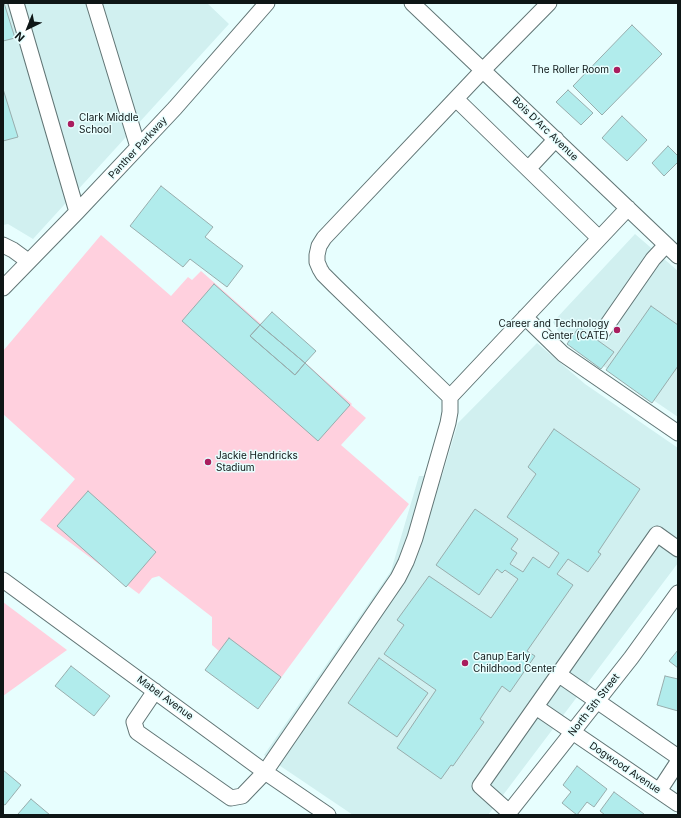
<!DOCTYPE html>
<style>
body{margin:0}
#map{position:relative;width:681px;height:818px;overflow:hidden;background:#e7fefe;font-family:Inter,sans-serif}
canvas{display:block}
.frame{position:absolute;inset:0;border:4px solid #0e1616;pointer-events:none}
.north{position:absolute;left:8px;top:8px;width:40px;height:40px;-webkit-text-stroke:3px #e7fefe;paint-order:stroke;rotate:223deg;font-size:11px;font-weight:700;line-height:16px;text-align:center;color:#0e1616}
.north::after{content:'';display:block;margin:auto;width:14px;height:18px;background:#0e1616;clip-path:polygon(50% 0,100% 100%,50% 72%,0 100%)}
</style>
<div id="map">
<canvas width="681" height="818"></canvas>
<div class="frame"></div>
<div class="north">N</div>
</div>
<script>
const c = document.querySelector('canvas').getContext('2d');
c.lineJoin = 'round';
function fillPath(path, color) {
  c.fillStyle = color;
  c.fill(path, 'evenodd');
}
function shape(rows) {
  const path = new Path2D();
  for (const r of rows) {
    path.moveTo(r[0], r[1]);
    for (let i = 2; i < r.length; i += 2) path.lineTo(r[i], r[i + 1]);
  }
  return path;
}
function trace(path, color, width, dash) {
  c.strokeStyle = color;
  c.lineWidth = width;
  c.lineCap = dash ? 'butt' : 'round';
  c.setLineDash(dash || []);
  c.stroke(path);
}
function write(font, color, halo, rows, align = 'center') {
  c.font = font + ' Inter,sans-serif';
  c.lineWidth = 3;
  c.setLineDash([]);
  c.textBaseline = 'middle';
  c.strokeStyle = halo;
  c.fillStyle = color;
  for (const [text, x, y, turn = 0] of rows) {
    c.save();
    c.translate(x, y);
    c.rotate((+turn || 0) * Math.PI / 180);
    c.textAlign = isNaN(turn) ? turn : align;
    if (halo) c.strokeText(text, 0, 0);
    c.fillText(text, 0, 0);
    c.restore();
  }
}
fillPath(shape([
 [3,3,207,3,229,24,33,239,8,224,3,225],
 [635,234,678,271,678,417,561,337,553,322],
 [537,343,585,384,678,448,678,563,488,815,353,815,264,755,391,571,419,476,442,476,458,423]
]), '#d1f0f0');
fillPath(shape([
 [101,235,171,296,188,277,192,280,201,271,352,404,351,405,366,418,341,445,409,504,258,709,205,670,219,651,212,645,212,617,159,576,152,578,139,594,40,520,75,479,3,414,3,351],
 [3,602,67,650,3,696]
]), '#ffd0de');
const building = shape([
 [3,3,4,3,15,38,3,41,3,3],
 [632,25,662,54,602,115,573,86,632,25],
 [3,89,18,137,3,141,3,89],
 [568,90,593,113,581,125,556,102,568,90],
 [622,116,647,140,627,161,602,138,622,116],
 [668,146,678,156,678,162,664,176,652,163,668,146],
 [161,186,213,227,205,237,243,266,227,287,190,259,183,267,130,226,161,186],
 [214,284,260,325,250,336,295,375,305,363,350,405,318,441,182,321,214,284],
 [651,306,678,325,678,366,652,403,606,370,651,306],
 [272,312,316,351,305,363,260,325,272,312],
 [260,325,305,363,295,375,250,336,260,325],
 [579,327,614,352,601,369,567,344,579,327],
 [554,429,640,489,598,552,601,554,588,572,568,559,557,574,573,585,527,651,535,656,510,692,502,686,480,719,484,722,453,766,451,765,441,779,397,748,436,690,384,654,404,625,397,620,429,576,491,618,518,579,505,570,502,573,497,569,479,595,436,565,475,509,518,539,511,549,517,553,510,564,523,572,533,557,549,568,559,553,507,517,536,474,528,467,554,429],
 [88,491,156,552,126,587,57,526,88,491],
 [229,638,281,677,258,709,205,670,229,638],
 [678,650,678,668,669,661,678,650],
 [379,658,428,693,397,737,348,703,379,658],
 [71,666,110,696,94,716,55,686,71,666],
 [665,676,678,679,678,711,657,705,665,676],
 [577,766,607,789,594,807,587,802,577,815,562,803,571,792,563,785,577,766],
 [3,770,21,785,5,805,3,804,3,770],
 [614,792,644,814,644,815,605,815,600,811,614,792],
 [31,799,50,815,19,815,18,814,31,799]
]);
fillPath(building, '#b1ecec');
trace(building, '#98adad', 1);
const minor = shape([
 [16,3,77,212],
 [94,3,138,147],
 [412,3,678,256],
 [549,3,483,70,324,238,319,246,317,255,317,262,320,269,323,274,335,286,450,397,628,208],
 [456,99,599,238],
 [528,169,556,139],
 [3,245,13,250,28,261],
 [3,288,77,212,175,108,267,3],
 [525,317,563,354,678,433],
 [603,331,653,259,666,245],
 [3,580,265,772,328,815],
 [558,674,678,757],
 [155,691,134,722,137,732,231,798,242,796,265,772,398,578,406,562,415,538,448,423,450,412,450,397],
 [536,707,678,804],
 [659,791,678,762],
 [509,812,480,786,657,534,678,549],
 [507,815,631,658,678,593]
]);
trace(minor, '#617575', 17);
trace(minor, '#fff', 15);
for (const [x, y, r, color] of [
 [617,70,4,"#a91d5e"],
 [71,124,4,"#a91d5e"],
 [617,330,4,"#a91d5e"],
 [208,462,4,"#a91d5e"],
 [465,663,4,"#a91d5e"]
]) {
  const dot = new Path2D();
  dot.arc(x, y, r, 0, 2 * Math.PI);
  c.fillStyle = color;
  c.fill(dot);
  trace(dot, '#e7fefe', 1.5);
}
write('10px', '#0e1616', '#e7fefe', [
 ["The Roller Room",609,70,"right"],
 ["Clark Middle",79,118],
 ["School",79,130],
 ["Career and Technology",609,324,"right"],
 ["Center (CATE)",609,336,"right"],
 ["Jackie Hendricks",216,456],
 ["Stadium",216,468],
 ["Canup Early",473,657],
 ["Childhood Center",473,669]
], 'left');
write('10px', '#0e1616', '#e7fefe', [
 ["Bois D'Arc Avenue",545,129,44],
 ["Panther Parkway",138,148,-47],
 ["Mabel Avenue",165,698,36],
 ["North 5th Street",594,705,-52],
 ["Dogwood Avenue",625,768,34]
]);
</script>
